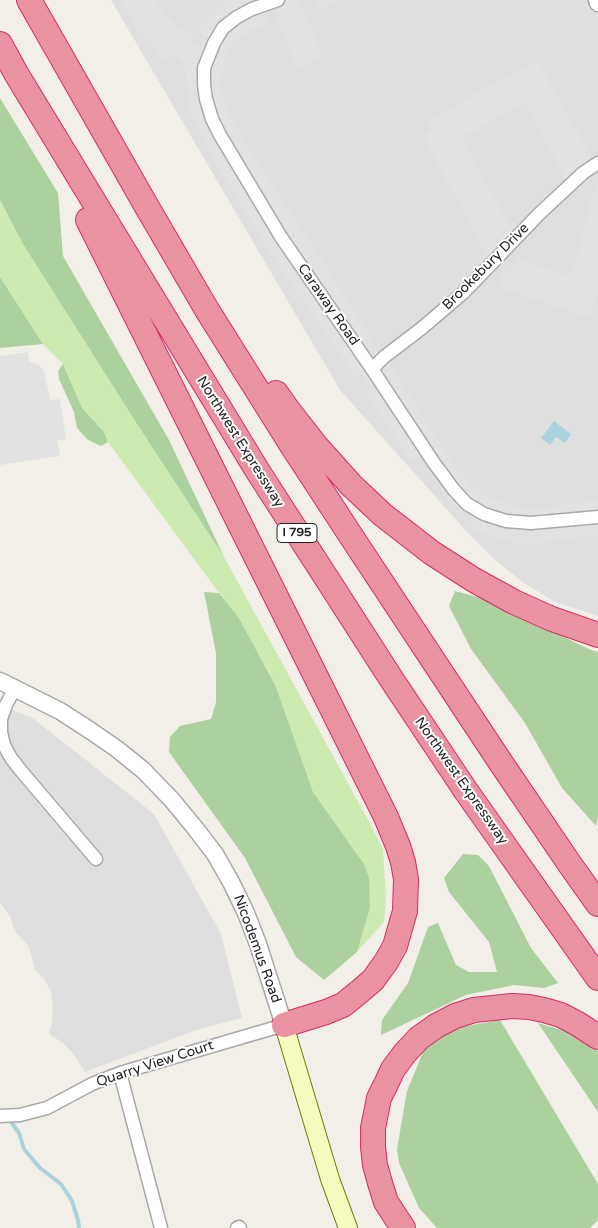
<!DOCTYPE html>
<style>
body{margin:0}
canvas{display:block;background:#f2efe9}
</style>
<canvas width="598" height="1228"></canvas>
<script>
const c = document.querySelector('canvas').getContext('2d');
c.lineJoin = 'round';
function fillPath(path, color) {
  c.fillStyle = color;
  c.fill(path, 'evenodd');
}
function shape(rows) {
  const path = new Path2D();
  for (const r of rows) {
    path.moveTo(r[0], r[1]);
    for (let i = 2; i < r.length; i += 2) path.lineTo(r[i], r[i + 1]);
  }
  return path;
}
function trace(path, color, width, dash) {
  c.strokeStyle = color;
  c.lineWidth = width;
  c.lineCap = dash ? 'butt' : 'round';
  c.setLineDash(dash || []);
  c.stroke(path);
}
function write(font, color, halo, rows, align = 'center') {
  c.font = font + ' "Varela Round",sans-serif';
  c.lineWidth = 4;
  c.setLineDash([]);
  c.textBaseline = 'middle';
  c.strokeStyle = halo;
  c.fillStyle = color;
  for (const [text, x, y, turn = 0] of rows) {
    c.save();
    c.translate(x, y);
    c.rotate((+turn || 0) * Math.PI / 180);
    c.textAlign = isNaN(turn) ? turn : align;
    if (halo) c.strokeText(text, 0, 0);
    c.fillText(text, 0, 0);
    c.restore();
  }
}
fillPath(shape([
 [111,0,598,0,598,616,555,602,524,583,495,560,468,533,340,390],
 [0,704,34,719,154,814,221,934,242,1018,196,1030,85,1072,73,1053,63,1043,49,1034,52,1022,53,1006,51,992,44,979,35,970,29,947,15,931,10,916,0,903]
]), '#e0dfdf');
fillPath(shape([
 [0,200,23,244,135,421,224,557,366,816,383,849,386,899,384,922,357,952,370,908,364,864,313,792,276,687,239,618,219,593,108,442,104,432,82,408,63,364,43,344,0,277]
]), '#cdebb0');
fillPath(shape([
 [0,98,58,193,63,256,169,440,224,557,135,421,23,244,0,200],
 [0,277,43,344,0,348],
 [63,364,82,408,104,432,108,442,101,446,88,440,77,428,74,412,59,379,58,371],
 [455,591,485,599,591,650,598,652,598,817,596,826,562,788,525,723,471,649,449,606],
 [204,592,219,593,239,618,276,687,313,792,364,864,369,878,370,908,357,952,324,980,296,957,245,858,169,752,170,737,180,726,211,719,216,702,216,653],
 [463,854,478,855,489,866,531,948,558,983,544,988,514,985,466,995,381,1035,382,1020,408,983,428,927,438,923,456,965,469,972,497,972,489,942,449,892,444,878],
 [500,1020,598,1184,598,1220,590,1228,437,1228,419,1208,399,1163,397,1149,407,1091,425,1047,450,1029],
 [538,1023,575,1034,598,1051,598,1112]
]), '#add19e');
fillPath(shape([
 [120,0,156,0,164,13,177,25,193,36,191,41,201,47,205,40,200,26,224,3,231,0,299,0,323,55,298,68,275,19,281,16,277,7,263,13,267,23,253,29,240,37,230,48,224,62,221,78,222,93,227,109,237,129,455,466,472,486,488,497,506,504,525,507,546,507,598,500,598,535,546,542,527,544,511,542,493,538,469,528,475,519,460,509,444,494,420,457,410,462,366,393,371,388,362,375,356,378,266,247,210,152,195,124,188,102,185,67,183,62,174,54,166,61,146,39,132,22],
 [315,0,338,0,319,9],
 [537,60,592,157,565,178,526,104,462,137,512,230,487,259,423,135,431,130,426,121],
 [598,184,598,293,590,318,498,287,501,276,514,266,517,258,571,276,593,195],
 [28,352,29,361,40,366,44,371,50,400,60,399,66,439,57,440,60,456,0,465,0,356]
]), '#e2e2e2');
fillPath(shape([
 [554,421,571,434,565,443,556,437,550,445,541,438]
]), '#aad3df');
trace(shape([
 [9,1119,19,1133,24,1149,40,1168,61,1184,72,1201,78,1220,79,1228]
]), '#aad3df', 4);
const minor = shape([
 [278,0,252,9,237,17,223,28,214,43,204,68,204,85,206,99,212,119,220,135,281,237,372,369,434,463,454,490,467,504,484,514,506,521,531,523,598,517],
 [372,369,384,357,422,328,463,293,494,261,539,214,583,173,598,163],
 [15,688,6,705,1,719,1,732,4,745,11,758,22,772,96,859],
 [120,1073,161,1228],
 [0,1116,20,1115,47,1108,92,1084,120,1073,284,1025],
 [237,1228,239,1227,240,1228]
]);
const tertiary = shape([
 [597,0,598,3],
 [0,681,60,711,91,731,117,749,143,770,172,800,195,828,215,854,232,884,246,913,258,944,284,1025]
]);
const secondary = shape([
 [284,1025,330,1179,348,1228]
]);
const motorway = shape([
 [29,0,147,207,207,310,293,447,351,536,501,763,571,866,598,904],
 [0,44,17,75,257,470,392,680,466,791,598,978],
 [88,220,386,817,398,846,403,862,406,879,405,911,395,946,386,962,373,980,359,992,343,1005,326,1012,284,1025],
 [276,393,288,410,317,447,352,486,383,515,432,553,474,580,514,602,552,619,598,635],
 [403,1228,397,1219,386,1202,380,1183,375,1165,373,1147,373,1128,379,1098,386,1084,393,1069,405,1053,419,1038,436,1026,455,1016,474,1010,512,1006,529,1007,544,1010,561,1015,578,1024,598,1037]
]);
trace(minor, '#a9a9a9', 15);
trace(tertiary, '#a9a9a9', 19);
trace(secondary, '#707d05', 20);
trace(motorway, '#dc2a67', 26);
trace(minor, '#fff', 12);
trace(tertiary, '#fff', 16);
trace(secondary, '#f7fabf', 18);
trace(motorway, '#e892a2', 24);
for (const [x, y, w] of [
 [297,533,40]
]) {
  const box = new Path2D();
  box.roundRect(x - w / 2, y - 9.5, w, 19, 4);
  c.fillStyle = '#fff';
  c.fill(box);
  trace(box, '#222', 1);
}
write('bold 12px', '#222', null, [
 ["I 795",297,533]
]);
write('14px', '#222', '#fff', [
 ["Brookebury Drive",486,267,-45],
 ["Caraway Road",328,305,55],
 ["Northwest Expressway",240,442,58],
 ["Northwest Expressway",461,781,55],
 ["Nicodemus Road",257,949,70],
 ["Quarry View Court",155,1064,-18]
]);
</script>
